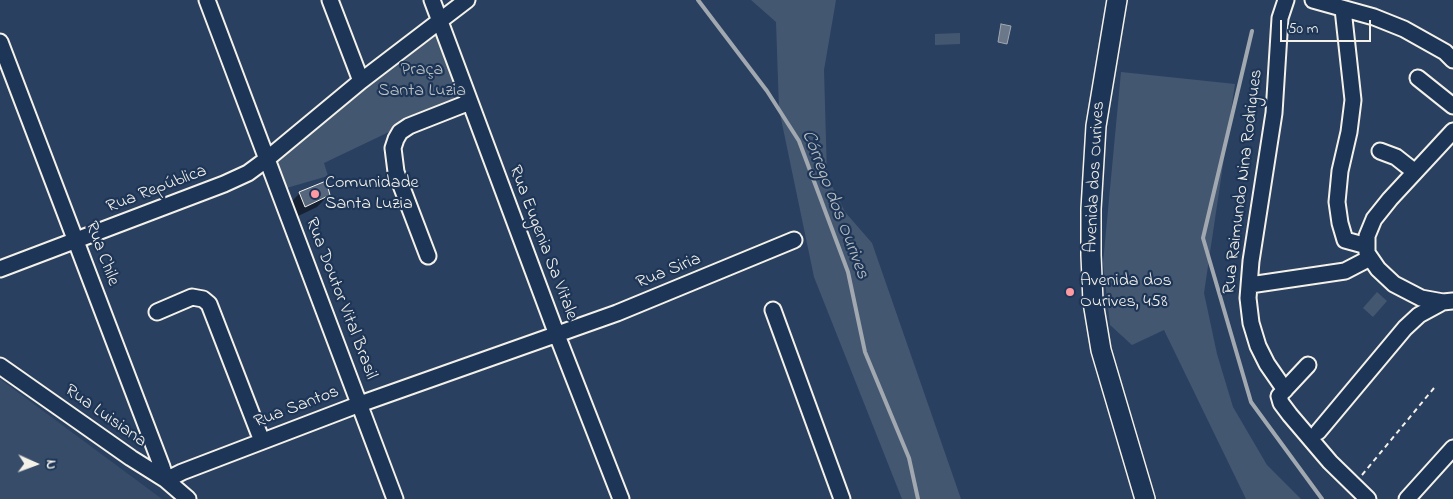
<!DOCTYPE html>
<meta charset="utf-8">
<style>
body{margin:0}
#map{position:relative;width:1453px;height:499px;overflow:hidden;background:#2a4060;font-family:"Indie Flower",sans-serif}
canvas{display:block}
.north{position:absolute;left:10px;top:439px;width:50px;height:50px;-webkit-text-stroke:4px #1d3557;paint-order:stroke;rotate:92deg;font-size:14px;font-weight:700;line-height:20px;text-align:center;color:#f4f1e8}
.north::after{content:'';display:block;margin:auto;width:18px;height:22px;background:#f4f1e8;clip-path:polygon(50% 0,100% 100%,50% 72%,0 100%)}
.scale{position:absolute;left:1280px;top:20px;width:91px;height:22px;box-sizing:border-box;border:2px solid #f4f1e8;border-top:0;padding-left:6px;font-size:15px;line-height:18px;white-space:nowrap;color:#f4f1e8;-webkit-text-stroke:4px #1d3557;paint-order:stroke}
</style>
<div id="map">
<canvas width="1453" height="499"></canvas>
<div class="north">N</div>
<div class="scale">50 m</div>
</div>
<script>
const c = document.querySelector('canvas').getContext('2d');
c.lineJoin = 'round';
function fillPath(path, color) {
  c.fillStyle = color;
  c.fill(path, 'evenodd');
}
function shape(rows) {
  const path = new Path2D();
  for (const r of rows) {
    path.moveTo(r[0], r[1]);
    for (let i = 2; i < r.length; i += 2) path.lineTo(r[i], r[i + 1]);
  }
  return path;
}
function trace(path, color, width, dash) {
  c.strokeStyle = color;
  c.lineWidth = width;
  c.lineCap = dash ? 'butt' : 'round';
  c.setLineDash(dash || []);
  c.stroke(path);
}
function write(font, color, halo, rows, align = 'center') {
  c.font = font + ' "Indie Flower",sans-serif';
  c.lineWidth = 4.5;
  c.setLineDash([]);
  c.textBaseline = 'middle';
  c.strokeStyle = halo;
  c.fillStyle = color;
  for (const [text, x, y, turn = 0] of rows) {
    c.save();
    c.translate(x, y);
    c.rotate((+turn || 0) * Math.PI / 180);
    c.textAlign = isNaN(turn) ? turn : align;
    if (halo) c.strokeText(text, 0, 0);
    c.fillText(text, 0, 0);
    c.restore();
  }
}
fillPath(shape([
 [0,379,162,499,0,499]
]), '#374c69');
fillPath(shape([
 [751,0,836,0,824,70,827,176,845,212,872,243,961,499,902,499,814,277,779,109,776,22],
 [438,27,465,100,412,121,324,163,328,176,283,189,270,160],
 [960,33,960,44,935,45,935,34],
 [1121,72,1235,84,1204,293,1217,354,1233,407,1267,465,1301,499,1246,499,1164,330,1132,345,1110,325,1103,263],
 [1377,292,1387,301,1373,317,1363,308]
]), '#445771');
const water = shape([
 [1001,24,1011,26,1007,44,998,42,1001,24]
]);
fillPath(water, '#6a788a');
trace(water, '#a1a8b0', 1);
fillPath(shape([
 [300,193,329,195,317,207,294,218,289,204]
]), '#0007');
trace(shape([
 [698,0,767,91,799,141,848,272,865,352,909,458,918,499],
 [1252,31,1203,238,1251,402,1322,499]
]), '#a1a8b0', 4);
const building = shape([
 [326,181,330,195,305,207,299,192,326,181]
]);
fillPath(building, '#56677d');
trace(building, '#f4f1e8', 1);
const minor = shape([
 [207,0,395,499],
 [330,0,361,81],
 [432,0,557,335,621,499],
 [1313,0,1374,17,1404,29,1445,52,1453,60],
 [1343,9,1353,100,1349,132,1340,171,1337,202,1340,223,1345,240,1367,246],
 [0,42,162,467,166,480,182,472,360,404,617,313,794,240],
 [1418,78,1453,106],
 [1453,131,1390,199,1374,219,1367,236,1367,253,1378,269,1394,284,1421,298,1443,302,1453,301],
 [1380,151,1396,157,1415,172],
 [428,256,396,172,393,148,396,139,400,132,409,126,470,102],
 [0,269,224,184,248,173,267,159,361,81,467,0],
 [1250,285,1345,271,1370,258],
 [773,310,842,499],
 [157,312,192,297,203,299,209,304,262,441],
 [1308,365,1279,396,1281,403,1290,415,1330,462,1368,499],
 [0,366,131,458,166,480,188,499],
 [1285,390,1267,364,1258,346,1251,323,1248,298,1251,261,1274,113,1280,18,1286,0],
 [1318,432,1405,328,1419,315,1443,302],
 [1407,499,1453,448]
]);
const major = shape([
 [1117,0,1096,126,1091,209,1091,255,1093,302,1101,350,1145,499]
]);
trace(minor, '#f4f1e8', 19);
trace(major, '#f4f1e8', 22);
trace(shape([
 [1362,475,1434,388]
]), '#f4f1e8', 2, [5, 4]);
trace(minor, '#1d3557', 15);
trace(major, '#1d3557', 19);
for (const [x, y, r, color] of [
 [315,194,5,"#ff9aa2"],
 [1070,292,5,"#ff9aa2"]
]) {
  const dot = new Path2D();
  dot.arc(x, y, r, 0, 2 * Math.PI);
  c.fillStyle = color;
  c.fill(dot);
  trace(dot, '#1d3557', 2);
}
write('18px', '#bfc3c4', '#1d3557', [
 ["Praça",422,71],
 ["Santa Luzia",422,92]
]);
write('18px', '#f4f1e8', '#1d3557', [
 ["Avenida dos Ourives",1096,177,-87],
 ["Rua Raimundo Nina Rodrigues",1244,182,-83],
 ["Rua República",157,190,-21],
 ["Rua Eugenia Sa Vitale",542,243,69],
 ["Rua Chile",101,254,69],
 ["Rua Siria",669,272,-22],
 ["Rua Doutor Vital Brasil",340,299,69],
 ["Rua Santos",297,408,-21],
 ["Rua Luisiana",105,417,35]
]);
write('18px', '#f4f1e8', '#1d3557', [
 ["Comunidade",325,184],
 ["Santa Luzia",325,205],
 ["Avenida dos",1080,282],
 ["Ourives, 458",1080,303]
], 'left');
write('italic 19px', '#bdc1c2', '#1d3557', [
 ["Córrego dos Ourives",834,205,69]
]);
</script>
